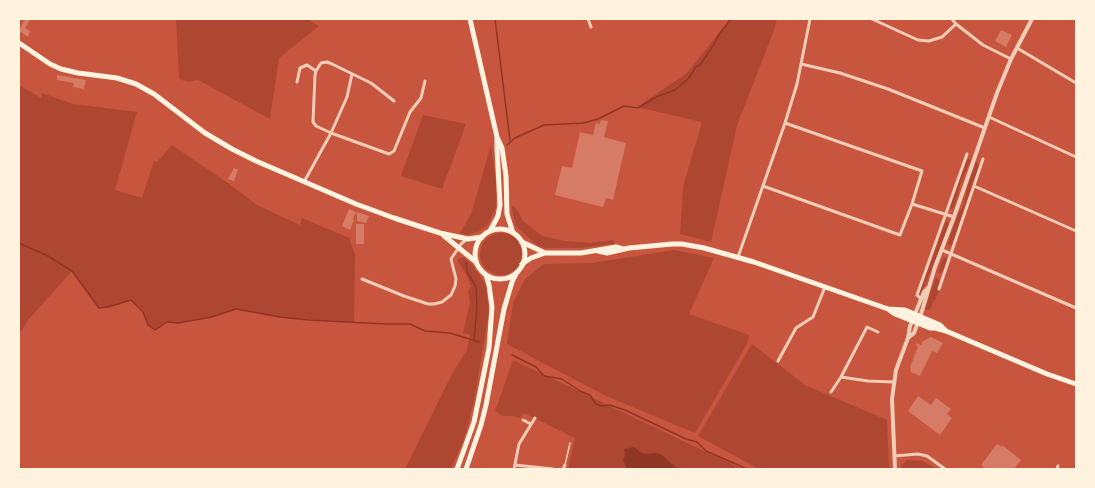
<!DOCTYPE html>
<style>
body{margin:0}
#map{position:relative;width:1095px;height:488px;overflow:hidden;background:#c8553d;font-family:Lato,sans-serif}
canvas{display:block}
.frame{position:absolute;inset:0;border:20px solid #fff3e0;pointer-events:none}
</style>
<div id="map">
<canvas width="1095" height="488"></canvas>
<div class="frame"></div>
</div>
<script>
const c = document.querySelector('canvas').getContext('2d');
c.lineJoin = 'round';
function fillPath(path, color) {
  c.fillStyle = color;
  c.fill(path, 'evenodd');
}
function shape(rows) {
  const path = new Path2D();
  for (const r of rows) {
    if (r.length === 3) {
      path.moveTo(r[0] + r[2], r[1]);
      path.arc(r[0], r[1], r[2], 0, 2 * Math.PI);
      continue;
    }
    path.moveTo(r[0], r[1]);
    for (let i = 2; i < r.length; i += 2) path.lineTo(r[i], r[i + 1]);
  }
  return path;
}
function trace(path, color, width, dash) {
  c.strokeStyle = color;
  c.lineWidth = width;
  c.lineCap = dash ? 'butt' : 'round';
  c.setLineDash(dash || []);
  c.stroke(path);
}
fillPath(shape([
 [176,19,307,19,319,26,279,58,270,119,198,80,188,82,179,79],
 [730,19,777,19,773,33,737,125,711,242,680,234,683,187,702,122,637,107,687,73],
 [19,85,41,98,42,93,73,104,137,112,115,190,142,198,154,161,157,162,172,145,228,183,257,205,300,225,302,218,349,238,355,255,354,322,280,317,236,309,212,317,178,323,167,322,155,330,148,325,143,312,131,300,108,307,99,308,72,271,29,319,21,331,19,331],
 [423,115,466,124,442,189,401,176],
 [491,145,496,184,496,207,487,226,477,232,467,235,460,233,471,214],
 [969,159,971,160,961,182,954,208,951,209,950,207,963,168,966,161],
 [976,162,978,163,979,166,952,244,949,246,948,243,957,216,964,204,968,184],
 [511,205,516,208,523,221,542,236,565,241,590,243,614,240,614,244,578,248,545,248,537,245,531,240,516,226],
 [946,221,949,223,940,248,921,294,920,292],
 [501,254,21],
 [674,250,714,258,689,314,749,335,747,344,695,433,606,396,507,344,513,303,525,279,544,264,592,263],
 [463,257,472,265,486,285,489,312,474,401,464,439,451,469,405,469,452,374,467,350,470,335,463,333,470,302,468,291,471,286,467,276,457,260],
 [945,257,947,260,943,270,941,273,938,273,943,258],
 [936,277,939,280,940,289,930,309,928,310,925,309],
 [752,344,805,385,887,420,889,469,759,469,698,436],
 [513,360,742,469,568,469,575,438,524,413,520,418,512,416,502,416,495,411],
 [907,460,922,461,937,469,901,469,901,466]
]), '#ae4732');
fillPath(shape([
 [634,447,637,449,640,452,645,454,655,453,662,455,678,469,627,469,623,460,625,455,624,449]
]), '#8f3625');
trace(shape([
 [495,19,510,140],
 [507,145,515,138,544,125,583,123,598,119,624,106,638,108,656,97,675,90,688,79,696,67,700,65,711,49,720,33,731,19],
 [19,243,48,256,72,271,99,308,108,307,131,300,143,312,148,325,155,330,167,322,178,323,212,317,236,309,280,317,309,320,387,324,410,324,425,331,450,333,479,342],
 [466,262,467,272,476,287,477,307,474,340],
 [512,355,536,367,544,376,562,379,580,391,590,395,596,404,601,406,610,405,625,410,686,439,697,442,706,451,747,469]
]), '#8f3625', 1.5);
fillPath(shape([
 [25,19,30,20,25,28,30,31,28,37,19,31],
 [1001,30,1012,35,1006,47,995,41],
 [57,75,86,80,85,85,84,85,84,89,73,87,74,83,57,80],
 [601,120,608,121,604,137,626,143,613,200,606,198,603,207,555,195,562,166,572,168,580,132,593,135,596,123,600,124],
 [234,168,238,169,234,181,228,179],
 [349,209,356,212,353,219,354,220,350,230,342,226],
 [357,212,369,216,366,223,357,221],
 [356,224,364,224,364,244,356,244],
 [931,337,943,343,937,353,932,351,920,376,911,372,910,367,918,347,916,345,917,343,921,345,923,341],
 [918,396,931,405,936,398,951,409,947,414,952,418,940,435,908,411],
 [997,444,1001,447,1002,445,1021,460,1014,469,986,469,981,465]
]), '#d67c66');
trace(shape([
 [565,465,570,443]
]), '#f1ccb7', 1.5);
trace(shape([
 [588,19,591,27],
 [872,19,918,40,929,41,942,37,956,24],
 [952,19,956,24,983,45,1011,59],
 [1017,48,1076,83],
 [801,64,840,73,888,89,985,128],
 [352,74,347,97,331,133,389,154,394,151,410,112,421,98,425,81],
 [297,82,300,68,307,65,316,71],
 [989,117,1076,157],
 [304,182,331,133,316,126,313,122,315,75,316,71,321,63,327,62,332,64,371,83,394,101],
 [763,186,900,235,912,204,922,171,785,123],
 [974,186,1076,231],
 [912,204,954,217],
 [942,250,1076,308],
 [738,257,785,123,797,84,810,19],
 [362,279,404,296,428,304,434,304,442,302,451,295,455,286,456,279,451,259,461,244,467,239],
 [939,289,983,159],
 [921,299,917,295,967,154],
 [778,361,796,328,813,317,825,287],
 [841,377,868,381,894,382],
 [831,392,841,377,867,327,878,332],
 [523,420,531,424],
 [894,456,918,454,927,456,945,469],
 [515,465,553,469],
 [514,469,519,444,535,418],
 [563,469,565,465],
 [1057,469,1058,466]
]), '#f1ccb7', 3);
trace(shape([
 [908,338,914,333,922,311,935,267,954,217,997,93,1011,59,1032,19],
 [895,469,892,399,896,370,908,338,910,326,924,292,929,287]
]), '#f1ccb7', 4);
trace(shape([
 [19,43,50,64,61,69,78,73,117,78,136,84,154,94,205,133,232,149,256,161,356,204,394,218,440,233,468,239,482,237],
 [443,235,476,262],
 [522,242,545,253],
 [598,251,607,253,629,248,672,244,682,244,704,248,754,262,888,309,905,310,940,325,946,331],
 [522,264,531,258,545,253,581,253,616,247,623,249],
 [888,309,895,314,930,328,935,328,946,331,1047,374,1076,384],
 [899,310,902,312,913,318,917,322],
 [916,316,935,328]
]), '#fff3e0', 5);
trace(shape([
 [470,19,497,137,502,148,506,176,507,214,513,233],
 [500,254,25],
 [490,231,498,216,500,205,497,148,497,138],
 [457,469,474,422,489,348,492,307,489,285,486,275],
 [466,469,481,425,486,405,504,309,512,282,517,272]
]), '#fff3e0', 5);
</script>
